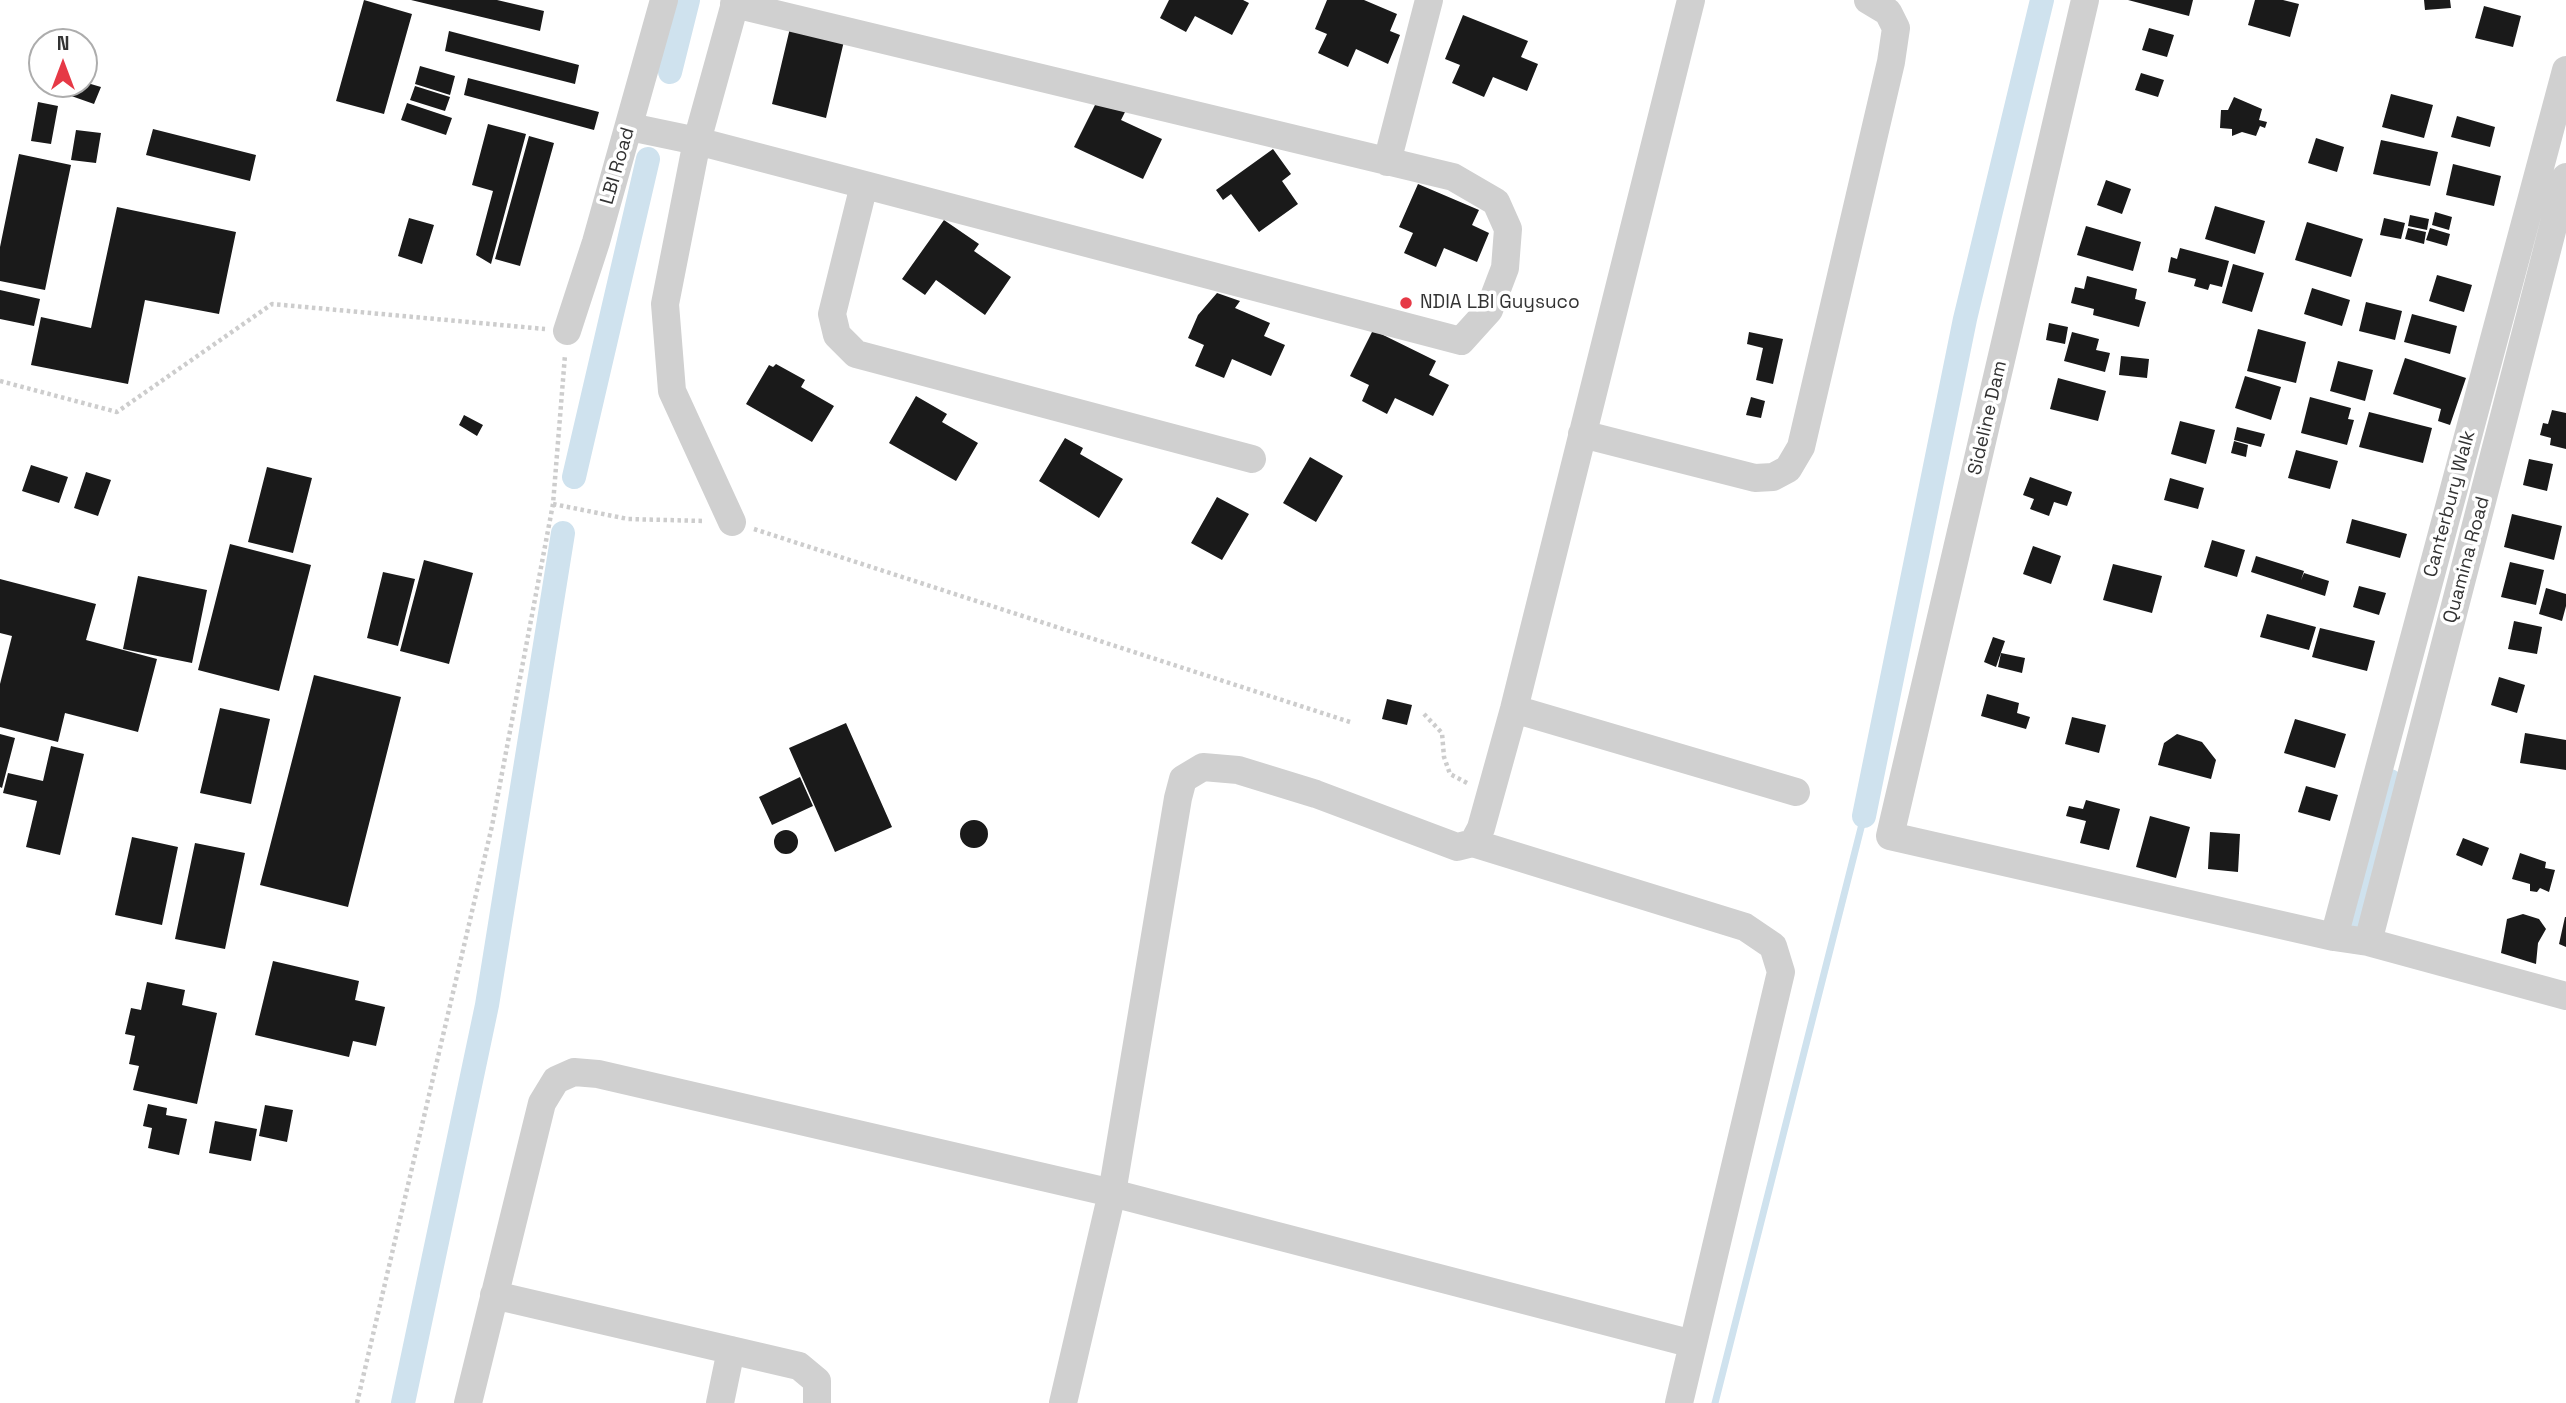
<!DOCTYPE html>
<style>
body{margin:0}
#map{position:relative;width:2566px;height:1403px;overflow:hidden;background:#fff;font-family:"Space Grotesk",sans-serif}
canvas{display:block}
.north{position:absolute;left:28px;top:28px;width:70px;height:70px;box-sizing:border-box;background:#fff;border:2px solid #adadad;border-radius:50%;rotate:0deg;font-size:19px;font-weight:700;line-height:28px;text-align:center;color:#333}
.north::after{content:'';display:block;margin:auto;width:24px;height:32px;background:#e63946;clip-path:polygon(50% 0,100% 100%,50% 72%,0 100%)}
</style>
<div id="map">
<canvas width="2566" height="1403"></canvas>
<div class="north">N</div>
</div>
<script>
const c = document.querySelector('canvas').getContext('2d');
c.lineJoin = 'round';
function shape(rows) {
  const path = new Path2D();
  for (const r of rows) {
    if (r.length === 3) {
      path.moveTo(r[0] + r[2], r[1]);
      path.arc(r[0], r[1], r[2], 0, 2 * Math.PI);
      continue;
    }
    path.moveTo(r[0], r[1]);
    for (let i = 2; i < r.length; i += 2) path.lineTo(r[i], r[i + 1]);
  }
  return path;
}
function trace(path, color, width, dash) {
  c.strokeStyle = color;
  c.lineWidth = width;
  c.lineCap = dash ? 'butt' : 'round';
  c.setLineDash(dash || []);
  c.stroke(path);
}
function fillPath(path, color) {
  c.fillStyle = color;
  c.fill(path, 'evenodd');
}
function write(font, color, halo, rows, align = 'center') {
  c.font = font + ' "Space Grotesk",sans-serif';
  c.lineWidth = 7;
  c.setLineDash([]);
  c.textBaseline = 'middle';
  c.strokeStyle = halo;
  c.fillStyle = color;
  for (const [text, x, y, turn = 0] of rows) {
    c.save();
    c.translate(x, y);
    c.rotate((+turn || 0) * Math.PI / 180);
    c.textAlign = isNaN(turn) ? turn : align;
    if (halo) c.strokeText(text, 0, 0);
    c.fillText(text, 0, 0);
    c.restore();
  }
}
trace(shape([
 [1715,1403,1864,816]
]), '#cfe2ee', 7);
trace(shape([
 [670,72,688,0],
 [574,477,648,159],
 [1864,816,1965,319,2042,0],
 [2350,934,2390,781],
 [403,1403,487,1005,563,533]
]), '#cfe2ee', 24);
fillPath(shape([
 [364,0,412,14,384,114,336,101],
 [411,0,497,0,544,11,540,31],
 [1169,0,1243,0,1249,3,1232,35,1195,16,1186,32,1160,18],
 [1327,0,1364,0,1397,14,1390,31,1400,35,1388,64,1356,49,1348,67,1318,53,1327,34,1315,29],
 [2128,0,2193,0,2189,16],
 [2255,0,2283,0,2299,4,2290,37,2248,25],
 [2424,0,2450,0,2451,8,2425,10],
 [2484,6,2521,16,2513,47,2475,38],
 [1463,15,1528,41,1521,57,1538,64,1527,91,1493,77,1484,97,1452,83,1460,65,1445,59],
 [790,28,844,41,826,118,772,104],
 [2149,28,2174,35,2167,57,2142,50],
 [449,31,579,65,575,84,445,51],
 [420,66,455,76,450,95,415,84],
 [2141,73,2164,80,2158,97,2135,90],
 [468,78,599,112,594,130,464,95],
 [84,82,101,87,94,104,60,92,63,84,84,84],
 [415,86,450,97,445,111,410,100],
 [2391,94,2433,105,2424,138,2382,127],
 [1099,97,1126,110,1121,120,1162,139,1143,179,1074,147],
 [2234,97,2262,109,2259,120,2267,122,2265,128,2260,126,2256,136,2242,132,2232,136,2232,129,2220,128,2221,110,2228,110],
 [38,102,58,106,51,144,31,141],
 [407,103,452,118,446,135,401,120],
 [2457,116,2495,127,2490,147,2451,137],
 [488,124,526,134,491,264,476,255,493,191,472,185],
 [153,129,256,155,250,181,146,155],
 [76,130,101,133,96,163,71,160],
 [529,136,554,143,520,266,495,259],
 [2316,138,2344,147,2337,172,2308,163],
 [2381,140,2438,152,2430,186,2373,174],
 [1273,149,1291,174,1282,181,1298,204,1259,232,1231,194,1223,200,1216,190],
 [19,154,71,165,45,290,0,281,0,247],
 [2453,164,2501,176,2494,206,2446,195],
 [2106,180,2131,189,2122,214,2097,205],
 [1418,184,1479,210,1472,225,1489,233,1477,262,1444,248,1436,267,1404,253,1413,233,1399,227],
 [2215,206,2265,221,2255,254,2205,239],
 [117,207,236,232,219,314,145,300,128,384,31,365,41,317,91,328],
 [2435,212,2452,217,2449,230,2432,225],
 [2410,215,2429,219,2427,230,2408,226],
 [409,218,434,225,422,264,398,256],
 [2384,218,2405,223,2401,239,2380,235],
 [944,220,979,244,974,251,1011,277,985,315,936,280,925,295,902,279],
 [2307,222,2363,239,2351,277,2295,260],
 [2086,226,2141,242,2133,271,2077,255],
 [2408,228,2426,232,2424,244,2405,239],
 [2430,228,2450,234,2447,246,2426,240],
 [2180,248,2229,261,2222,287,2210,284,2208,290,2194,286,2196,279,2168,272,2171,257,2177,259],
 [2233,264,2264,273,2252,312,2222,303],
 [2437,275,2472,285,2464,312,2429,301],
 [2087,276,2137,289,2135,299,2146,302,2139,327,2093,315,2094,309,2071,303,2075,287,2084,289],
 [2312,288,2350,300,2342,326,2304,314],
 [0,290,40,299,34,326,0,319],
 [1217,293,1240,301,1235,308,1270,323,1264,336,1285,345,1271,376,1232,359,1224,378,1195,366,1204,345,1188,338,1198,315],
 [2366,302,2402,311,2395,340,2359,331],
 [2412,314,2457,326,2450,354,2404,342],
 [2049,323,2068,327,2065,344,2046,340],
 [2258,329,2306,342,2296,383,2247,371],
 [1373,330,1436,361,1429,375,1449,385,1433,416,1395,398,1387,414,1362,401,1369,385,1350,376],
 [1749,332,1783,339,1773,384,1756,380,1763,348,1747,344],
 [2072,332,2099,339,2096,350,2110,353,2105,372,2064,361],
 [2121,356,2149,359,2147,378,2119,375],
 [2405,358,2466,378,2450,425,2438,421,2441,409,2393,394],
 [2338,361,2373,370,2365,401,2330,391],
 [776,364,805,380,801,387,834,406,812,442,746,404,769,365,773,367],
 [2245,376,2281,387,2271,420,2235,408],
 [2058,378,2106,391,2098,421,2050,409],
 [916,396,947,414,942,422,978,443,956,481,889,443],
 [1751,397,1765,401,1761,418,1746,415],
 [2310,397,2351,408,2348,419,2354,420,2347,445,2301,433],
 [2552,410,2566,413,2566,449,2550,445,2551,438,2540,435,2543,423,2548,424],
 [2369,412,2432,428,2423,463,2359,447],
 [464,415,483,425,477,436,459,425],
 [2180,421,2215,430,2206,464,2171,454],
 [2237,427,2265,434,2261,447,2234,440],
 [1065,438,1083,448,1080,454,1123,479,1099,518,1039,481],
 [2234,441,2248,445,2246,457,2231,453],
 [2296,450,2338,461,2330,489,2288,478],
 [1310,457,1343,476,1316,522,1283,503],
 [2529,459,2553,464,2547,491,2523,485],
 [31,465,68,477,59,503,22,491],
 [267,467,312,478,293,553,248,542],
 [86,472,111,480,98,516,74,508],
 [2030,477,2072,492,2067,506,2054,502,2049,516,2030,509,2034,499,2023,495],
 [2170,478,2204,488,2198,509,2164,500],
 [1217,497,1249,514,1222,560,1191,543],
 [2512,514,2562,526,2554,560,2504,547],
 [2352,519,2407,534,2400,558,2346,543],
 [2212,540,2245,550,2237,577,2204,567],
 [230,544,311,565,279,691,198,670],
 [2033,546,2061,556,2051,584,2023,574],
 [2256,556,2304,571,2301,580,2304,573,2329,581,2325,596,2251,572],
 [424,560,473,573,449,664,400,651],
 [2510,562,2544,570,2536,605,2501,597],
 [2113,564,2162,576,2152,613,2103,600],
 [383,572,415,579,398,646,367,638],
 [138,576,207,590,192,663,123,649],
 [0,579,96,604,86,640,157,659,138,732,65,713,58,742,0,727,0,684,12,636,0,633],
 [2359,586,2386,593,2379,615,2353,607],
 [2546,588,2566,594,2566,606,2562,621,2539,614],
 [2267,614,2316,627,2309,650,2260,637],
 [2514,621,2542,627,2537,654,2508,649],
 [2320,628,2375,641,2367,671,2312,657],
 [1993,637,2005,641,1996,667,1984,662],
 [2001,653,2025,658,2022,673,1998,667],
 [314,675,401,697,348,907,260,885],
 [2499,677,2525,685,2517,713,2491,705],
 [1987,694,2019,703,2017,713,2030,717,2026,729,1981,716],
 [1387,699,1412,705,1407,725,1382,719],
 [220,708,270,719,251,804,200,793],
 [2072,717,2106,725,2099,753,2065,744],
 [2295,719,2346,734,2335,768,2284,753],
 [846,723,892,827,835,852,789,748],
 [2525,733,2566,740,2566,770,2520,763],
 [0,734,15,738,2,788,0,787],
 [2177,734,2202,742,2216,760,2211,779,2158,765,2164,743],
 [51,746,84,754,60,855,26,847,37,801,3,793,8,773,43,781],
 [800,777,813,806,772,825,759,797],
 [2306,786,2338,795,2330,821,2298,812],
 [2086,800,2120,809,2109,850,2080,843,2086,821,2066,816,2069,806,2083,809],
 [2150,816,2190,827,2176,878,2136,867],
 [974,834,14],
 [786,842,12],
 [2210,832,2240,834,2238,872,2208,869],
 [132,837,178,847,162,925,115,915],
 [2463,838,2489,848,2482,866,2456,855],
 [195,843,245,853,225,949,175,939],
 [2520,853,2546,862,2545,868,2555,870,2549,892,2540,888,2537,892,2530,891,2530,884,2512,879],
 [2523,914,2539,919,2546,929,2538,943,2536,964,2501,953,2507,919],
 [2565,917,2566,917,2566,947,2559,944],
 [273,961,359,981,355,1000,385,1007,376,1046,353,1041,349,1057,255,1035],
 [147,982,185,990,182,1005,217,1013,197,1104,133,1090,139,1066,129,1064,135,1036,125,1034,131,1008,141,1010],
 [148,1104,167,1108,166,1115,187,1119,179,1155,148,1148,152,1128,143,1126],
 [265,1105,293,1110,287,1142,259,1136],
 [215,1121,257,1129,251,1161,209,1153]
]), '#1a1a1a');
trace(shape([
 [0,381,117,412,272,304,545,329],
 [553,504,628,519,704,521],
 [754,529,1350,722],
 [1424,714,1442,733,1444,757,1450,774,1469,784],
 [357,1403,492,826,553,504,565,355]
]), '#cdcdcd', 4.5, [3.5, 3.5]);
trace(shape([
 [2085,0,1890,836,2334,937,2368,942,2566,996],
 [630,127,697,141,1461,341,1489,310,1505,268,1508,229,1496,202,1453,177,734,4],
 [1387,162,1429,0],
 [864,185,832,314,837,335,856,354,1252,459],
 [567,331,596,242,664,0],
 [1582,434,1755,478,1773,477,1788,469,1801,447,1891,62,1896,28,1888,12,1868,0],
 [732,522,672,391,665,304,697,141,736,0],
 [1514,709,1796,792],
 [1473,843,1745,927,1773,946,1781,972,1679,1403],
 [2334,937,2566,70],
 [2368,942,2566,177],
 [494,1295,799,1366,817,1381,817,1403],
 [468,1403,542,1103,556,1080,574,1072,598,1074,1112,1193,1693,1344],
 [720,1403,731,1350],
 [1063,1403,1112,1193,1178,798,1183,779,1203,767,1238,770,1316,794,1457,847,1473,843,1481,828,1514,709,1691,0]
]), '#d0d0d0', 28);
for (const [x, y, r, color] of [
 [1406,303,7,"#e63946"]
]) {
  const dot = new Path2D();
  dot.arc(x, y, r, 0, 2 * Math.PI);
  c.fillStyle = color;
  c.fill(dot);
  trace(dot, '#fff', 2.5);
}
write('19px', '#333', '#fff', [
 ["LBI Road",618,166,-74],
 ["Sideline Dam",1988,418,-77],
 ["Canterbury Walk",2450,504,-75],
 ["Quamina Road",2467,560,-75]
]);
write('19px', '#333', '#fff', [
 ["NDIA LBI Guysuco",1420,303]
], 'left');
</script>
